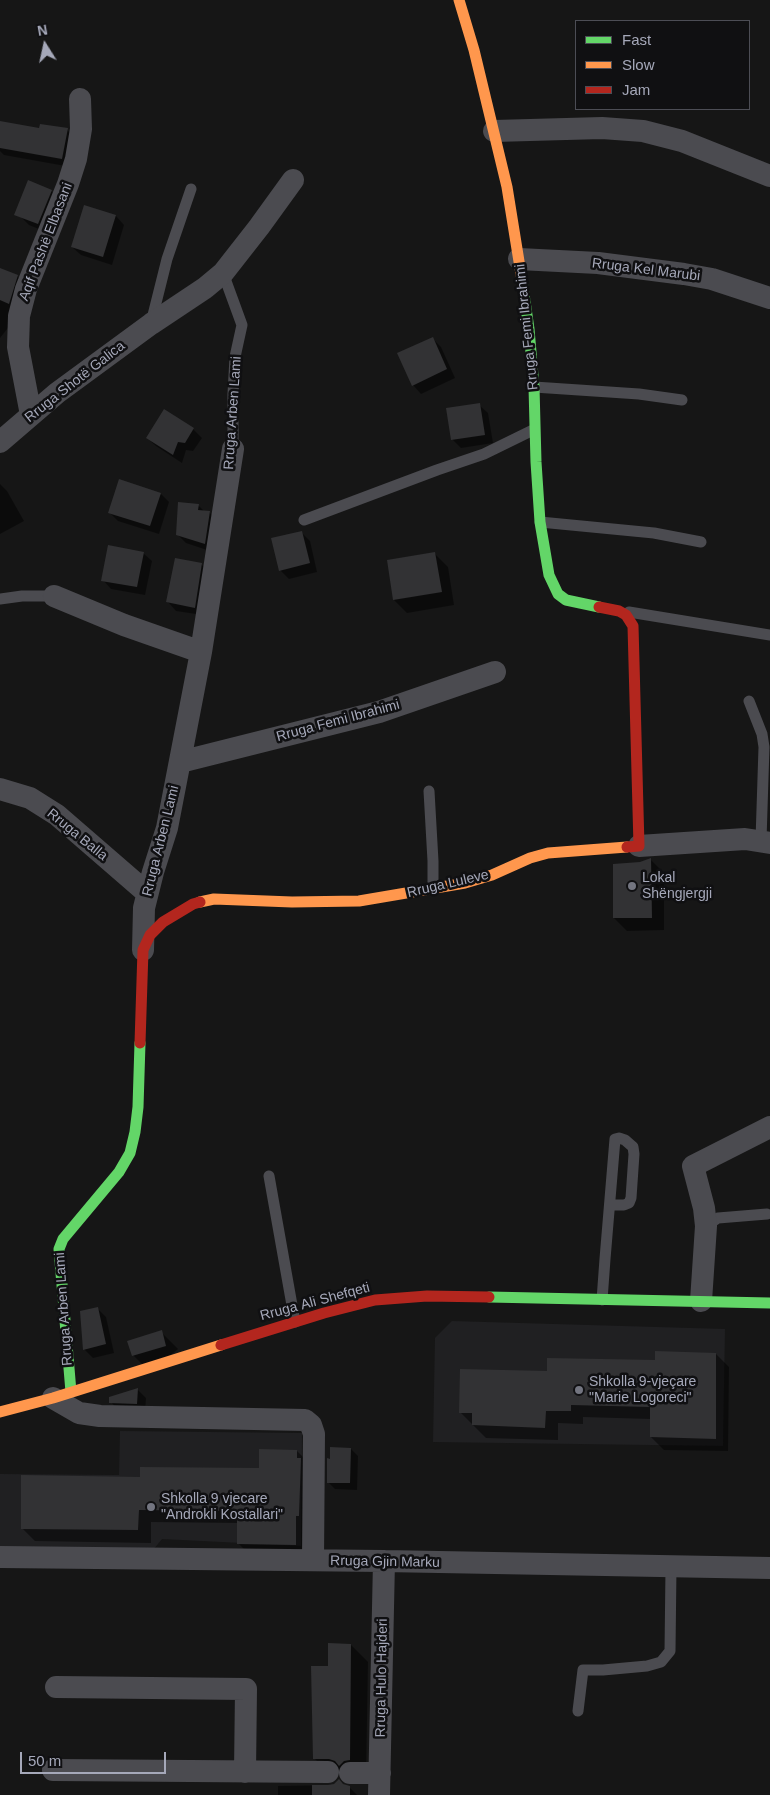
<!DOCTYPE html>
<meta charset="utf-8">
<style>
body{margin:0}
#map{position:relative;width:770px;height:1795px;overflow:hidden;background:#161616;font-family:Arial,sans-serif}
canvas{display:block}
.legend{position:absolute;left:575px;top:20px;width:175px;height:90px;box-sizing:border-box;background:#101012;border:1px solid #4c4d55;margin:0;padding:6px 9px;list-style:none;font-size:15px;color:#a5a8b9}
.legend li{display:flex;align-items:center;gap:10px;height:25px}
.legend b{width:25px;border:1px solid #4c4d55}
.north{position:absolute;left:20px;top:20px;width:50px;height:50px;-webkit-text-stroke:4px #101012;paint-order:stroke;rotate:350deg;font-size:14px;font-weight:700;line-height:20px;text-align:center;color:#a5a8b9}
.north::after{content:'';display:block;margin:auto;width:18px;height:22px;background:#a5a8b9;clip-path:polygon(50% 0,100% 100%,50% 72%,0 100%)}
.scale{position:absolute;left:20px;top:1752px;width:146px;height:22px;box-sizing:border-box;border:2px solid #a5a8b9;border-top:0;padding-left:6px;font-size:15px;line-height:18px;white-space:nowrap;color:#a5a8b9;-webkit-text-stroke:4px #101012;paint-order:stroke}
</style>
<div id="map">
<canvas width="770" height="1795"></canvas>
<ul class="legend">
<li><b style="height:6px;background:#63d668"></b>Fast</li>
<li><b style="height:6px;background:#ff974d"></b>Slow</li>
<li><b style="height:6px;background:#b3261e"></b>Jam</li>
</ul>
<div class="north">N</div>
<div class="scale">50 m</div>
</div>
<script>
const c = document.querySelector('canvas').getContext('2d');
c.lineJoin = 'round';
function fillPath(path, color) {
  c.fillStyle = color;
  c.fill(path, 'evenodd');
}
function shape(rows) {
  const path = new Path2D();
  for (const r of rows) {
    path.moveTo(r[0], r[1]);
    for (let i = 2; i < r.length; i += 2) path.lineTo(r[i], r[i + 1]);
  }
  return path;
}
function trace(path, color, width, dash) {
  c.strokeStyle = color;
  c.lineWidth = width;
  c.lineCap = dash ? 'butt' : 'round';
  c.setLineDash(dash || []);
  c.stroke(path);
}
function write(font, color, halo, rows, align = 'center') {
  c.font = font + ' Arial,sans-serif';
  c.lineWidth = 5;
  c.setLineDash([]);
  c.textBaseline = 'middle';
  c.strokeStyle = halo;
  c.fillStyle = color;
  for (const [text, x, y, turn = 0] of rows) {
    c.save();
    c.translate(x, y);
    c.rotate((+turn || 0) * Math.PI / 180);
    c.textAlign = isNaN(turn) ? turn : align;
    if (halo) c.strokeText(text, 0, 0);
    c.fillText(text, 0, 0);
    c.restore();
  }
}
fillPath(shape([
 [452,1321,725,1329,723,1446,433,1442,435,1338],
 [120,1431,302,1433,301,1546,162,1539,149,1555,0,1553,0,1474,119,1475]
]), '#202022');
fillPath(shape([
 [0,124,40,130,67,130,76,138,71,167,4,155,0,151],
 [51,191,60,199,46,232,29,225,21,217],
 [85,207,116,216,124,225,112,265,81,255,72,247],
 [0,269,17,276,25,285,15,319,0,338],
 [432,338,441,347,455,378,421,394,413,385],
 [479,405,488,413,493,443,461,448,452,439],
 [193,429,202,438,193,451,186,450,182,463,156,446,147,438],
 [0,484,7,491,24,521,0,534],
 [161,494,169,502,159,534,118,521,109,512],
 [198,505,205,512,209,512,218,521,213,552,186,543,177,534],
 [301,532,310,541,317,572,289,579,280,570],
 [143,553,152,561,145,595,111,589,103,580],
 [435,554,448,567,454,605,407,613,394,600],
 [201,564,210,573,203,615,176,611,168,602],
 [651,860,664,873,664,930,627,931,614,918,640,863],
 [97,1308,106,1317,114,1353,93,1358,84,1349],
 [161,1332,178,1349,150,1372,133,1355],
 [716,1354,729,1367,728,1451,664,1450,651,1437,651,1419,583,1417,583,1424,558,1423,558,1440,486,1438,461,1413,548,1372,656,1362],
 [137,1389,146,1398,145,1412,119,1411,111,1402],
 [351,1449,358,1456,357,1490,335,1489,328,1482,331,1460],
 [297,1451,310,1464,308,1557,251,1556,238,1543,238,1523,151,1522,151,1543,35,1541,22,1528,141,1478,260,1469],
 [351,1645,368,1662,366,1777,331,1775,314,1758,329,1668],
 [343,1785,349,1787,357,1795,278,1795,278,1786]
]), '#0007');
fillPath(shape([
 [0,121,39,128,40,124,68,128,62,159,0,148],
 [28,180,52,190,38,224,14,215],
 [84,205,116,215,103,257,71,247],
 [0,268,18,275,9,304,0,300],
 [433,337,447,369,412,386,397,353],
 [480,403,485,435,451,440,446,408],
 [164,409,194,428,185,443,178,442,173,455,146,438],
 [119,479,161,493,150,526,108,513],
 [178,502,199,504,198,510,210,511,205,544,176,535],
 [302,531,310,563,279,571,271,538],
 [108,545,144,552,137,587,101,581],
 [435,552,442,592,393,600,387,560],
 [175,558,202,563,195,608,166,602],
 [651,858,652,918,613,918,613,864,640,862],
 [98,1307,106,1344,83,1350,80,1311],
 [162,1330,166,1346,132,1356,127,1341],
 [655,1351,716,1353,716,1439,650,1437,650,1407,571,1405,571,1411,546,1411,545,1428,472,1425,472,1413,459,1413,460,1369,547,1371,547,1358,655,1360],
 [138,1388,137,1404,109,1403,109,1397],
 [330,1447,351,1448,350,1483,327,1483,327,1458,330,1459],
 [259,1449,297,1450,297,1458,301,1458,299,1516,296,1516,296,1545,237,1544,237,1511,139,1510,138,1530,21,1529,21,1475,140,1477,140,1467,259,1468],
 [328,1643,351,1644,350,1760,344,1761,339,1766,335,1761,329,1759,313,1759,311,1666,328,1666],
 [339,1779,343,1784,350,1786,350,1795,312,1795,312,1785,328,1785,334,1784]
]), '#323234');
trace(shape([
 [223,273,242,325,235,357,233,394,233,449],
 [151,323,167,259,191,189],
 [534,387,639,394,682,400],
 [304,520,437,470,484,454,533,430],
 [540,522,654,533,701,542],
 [0,599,22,596,54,596],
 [629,612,770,635],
 [749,701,762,734,764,747,761,840],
 [429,791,433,861,433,889],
 [269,1176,295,1322],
 [706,1226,718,1218,767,1214],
 [602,1300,605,1259,615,1139,619,1138,625,1140,633,1147,634,1154,631,1198,629,1203,624,1205,610,1205],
 [578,1711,583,1670,603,1670,647,1666,661,1662,670,1651,671,1568]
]), '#4b4b50', 11);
trace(shape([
 [494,131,602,128,643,131,682,141,770,176],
 [519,259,598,263,684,274,712,279,770,298],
 [31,415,18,347,19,316,26,289,68,184,76,159,81,129,80,99],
 [0,442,57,393,151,324,205,288,223,273,259,227,293,180],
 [54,596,124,625,201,652],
 [180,762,379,712,495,672],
 [0,789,30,798,57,815,147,893],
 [639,846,745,839,770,843],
 [143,950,144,908,153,872,167,828,201,652,233,449],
 [701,1301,706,1226,704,1208,693,1166,770,1127],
 [53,1398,79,1413,100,1416,305,1420,311,1425,314,1434,313,1560],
 [0,1557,384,1561,770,1568],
 [56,1687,246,1689,245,1772],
 [53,1770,328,1772],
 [350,1773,380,1773],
 [379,1795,384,1561]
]), '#4b4b50', 22);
trace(shape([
 [522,280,529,329,534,387,536,462,540,522,549,575,558,594,566,600,599,607],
 [489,1297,770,1303],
 [71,1392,59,1249,63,1239,119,1172,130,1153,135,1132,138,1107,140,1043]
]), '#63d668', 11);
trace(shape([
 [459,0,474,50,507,187,522,280],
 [200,902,214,899,292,902,359,901,465,883,492,875,530,858,548,853,627,847],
 [0,1412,53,1398,221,1345]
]), '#ff974d', 11);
trace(shape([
 [599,607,619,611,626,615,633,626,639,846,627,847],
 [140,1043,143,950,150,935,163,922,193,904,200,902],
 [221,1345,324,1313,375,1300,427,1296,489,1297]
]), '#b3261e', 11);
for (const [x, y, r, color] of [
 [632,886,5,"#737580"],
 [579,1390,5,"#737580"],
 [151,1507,5,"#737580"]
]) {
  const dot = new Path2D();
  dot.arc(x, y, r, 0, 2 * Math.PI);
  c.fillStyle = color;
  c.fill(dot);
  trace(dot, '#101012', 2);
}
write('14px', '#a5a8b9', '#101012', [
 ["Aqif Pashë Elbasani",46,242,-69],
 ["Rruga Kel Marubi",646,270,7],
 ["Rruga Femi Ibrahimi",527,327,-96],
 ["Rruga Shotë Galica",75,382,-38],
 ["Rruga Arben Lami",233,413,-86],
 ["Rruga Femi Ibrahimi",338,721,-15],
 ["Rruga Balla",77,835,39],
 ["Rruga Arben Lami",161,841,-76],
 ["Rruga Luleve",448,884,-13],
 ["Rruga Ali Shefqeti",315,1302,-15],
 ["Rruga Arben Lami",64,1309,-94],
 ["Rruga Gjin Marku",385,1562,1],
 ["Rruga Hulo Hajderi",382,1678,-89]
]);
write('14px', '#a5a8b9', '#101012', [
 ["Lokal",642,878],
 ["Shëngjergji",642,894],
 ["Shkolla 9-vjeçare",589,1382],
 ["\"Marie Logoreci\"",589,1398],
 ["Shkolla 9 vjecare",161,1499],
 ["\"Androkli Kostallari\"",161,1515]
], 'left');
</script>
